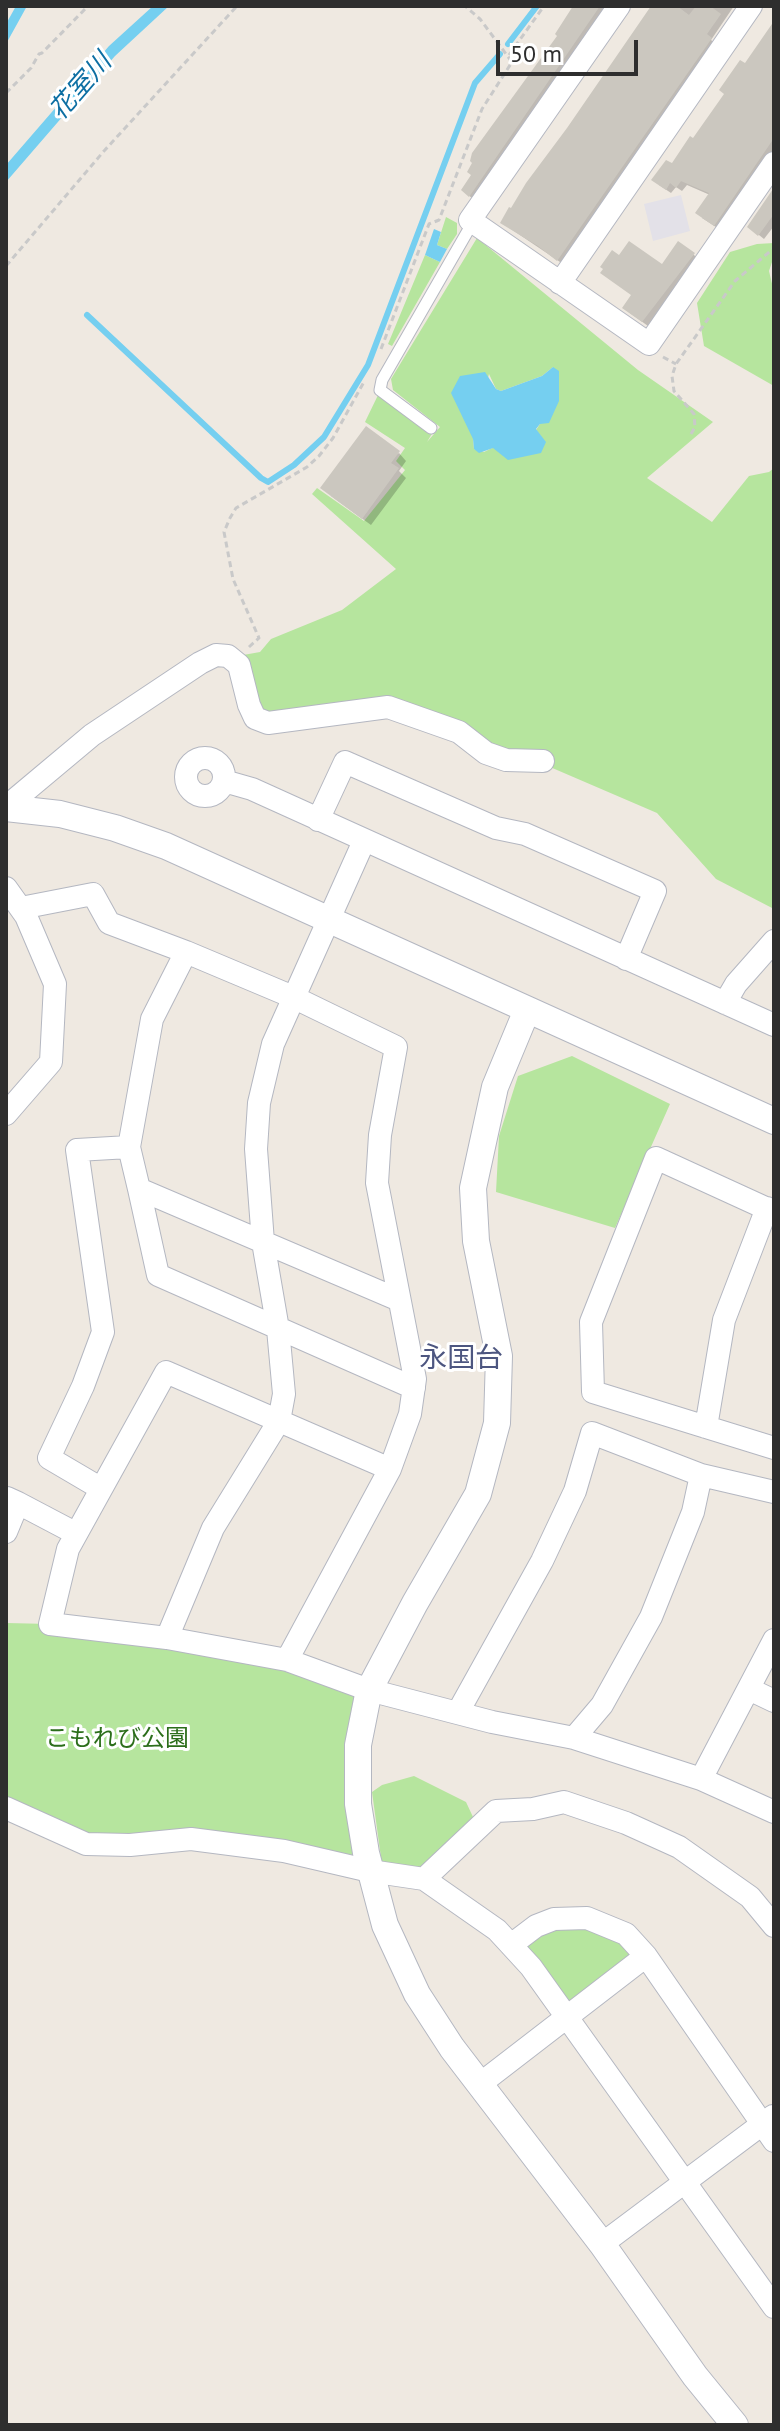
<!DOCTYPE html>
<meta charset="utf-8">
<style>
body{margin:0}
#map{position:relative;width:780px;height:2431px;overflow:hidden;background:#efe9e1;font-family:"PT Sans",sans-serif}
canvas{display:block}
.frame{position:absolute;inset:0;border:8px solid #2e2e2e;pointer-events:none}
.scale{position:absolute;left:496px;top:40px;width:142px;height:36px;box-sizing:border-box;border:4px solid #2e2e2e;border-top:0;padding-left:10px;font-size:24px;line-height:28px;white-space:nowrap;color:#2e2e2e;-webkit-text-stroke:6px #fff;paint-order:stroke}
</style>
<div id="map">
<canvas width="780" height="2431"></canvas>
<div class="frame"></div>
<div class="scale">50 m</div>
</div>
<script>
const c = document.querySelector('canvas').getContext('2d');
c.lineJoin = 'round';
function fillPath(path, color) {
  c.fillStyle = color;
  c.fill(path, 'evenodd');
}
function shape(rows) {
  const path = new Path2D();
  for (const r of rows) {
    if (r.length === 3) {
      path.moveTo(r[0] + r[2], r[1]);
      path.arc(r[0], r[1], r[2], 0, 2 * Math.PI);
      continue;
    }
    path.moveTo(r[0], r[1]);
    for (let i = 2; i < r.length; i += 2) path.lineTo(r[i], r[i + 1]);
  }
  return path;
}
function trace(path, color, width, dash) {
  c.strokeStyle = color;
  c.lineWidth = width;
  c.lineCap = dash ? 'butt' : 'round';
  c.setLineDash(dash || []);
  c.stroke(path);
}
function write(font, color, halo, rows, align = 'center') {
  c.font = font + ' "PT Sans","Noto Sans JP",sans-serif';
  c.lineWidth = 6;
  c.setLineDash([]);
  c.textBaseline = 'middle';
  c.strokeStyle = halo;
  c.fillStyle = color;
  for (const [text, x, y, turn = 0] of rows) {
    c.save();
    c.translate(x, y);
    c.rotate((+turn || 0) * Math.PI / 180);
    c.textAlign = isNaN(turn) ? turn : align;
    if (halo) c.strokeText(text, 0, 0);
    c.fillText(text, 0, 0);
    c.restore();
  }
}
fillPath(shape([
 [681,195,690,231,653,241,644,204]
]), '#e3e1e8');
fillPath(shape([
 [446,217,457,223,457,234,447,249,437,245],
 [477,238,638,370,713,422,647,478,712,522,749,476,769,472,774,468,774,909,716,879,657,813,550,767,513,759,390,704,264,718,232,657,260,652,271,639,342,610,396,569,312,494,317,488,364,521,405,470,396,461,405,448,365,422,379,393,433,432,427,442,440,427,393,390,391,379],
 [553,367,540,424,536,430,545,442,492,448,484,452,474,449,473,439,489,374,496,389,501,391,542,376],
 [774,243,774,256,769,271,774,292,774,386,704,346,697,303,730,252,757,244],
 [425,255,440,262,392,346,388,344],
 [572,1056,670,1104,615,1228,496,1192,499,1136,518,1076],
 [6,1623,50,1624,167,1638,369,1690,370,1871,284,1851,86,1844,6,1808],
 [414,1776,466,1802,473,1817,444,1852,422,1873,383,1872,372,1792,382,1785],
 [587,1918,646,1956,568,2016,511,1945]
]), '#b6e59e');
fillPath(shape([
 [16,6,27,6,6,44,6,24],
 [153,6,169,6,115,56,6,182,6,165,109,46],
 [434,229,441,232,437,245,447,249,440,262,425,255],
 [553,367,559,371,559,401,549,423,540,424,536,429,546,442,541,453,508,460,493,448,479,453,474,449,473,439,451,393,460,376,485,372,496,389,501,391,542,376]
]), '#75cff0');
fillPath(shape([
 [576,6,611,6,475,200,468,195],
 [653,6,734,6,711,40,716,44,563,264,502,223],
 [774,24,774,149,719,229,702,218,710,195,687,185,682,191,676,187,671,193,659,185,693,141],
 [773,192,774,226,764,239,749,227],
 [693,254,698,259,648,326,630,313,633,296,620,258,662,267],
 [399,453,406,461,399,471,406,478,371,525,331,496]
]), '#0003');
trace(shape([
 [508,44,537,6],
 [87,315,261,478,268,482,294,465,324,437,368,365,475,83,500,54]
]), '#75cff0', 6);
fillPath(shape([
 [573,6,600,6,469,197,461,190,471,175,467,172,472,163,470,161,472,153,557,36,555,34],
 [651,6,677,6,689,15,696,6,710,6,721,14,707,34,712,38,557,261,538,246,500,223,509,207,511,208,526,183,567,128],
 [774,21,774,138,714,226,695,213,709,193,681,181,676,188,670,183,666,190,651,180,666,160,672,163,690,136,693,138,724,94,719,90,740,60,745,63],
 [773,189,774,214,758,236,747,227],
 [629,241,662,264,678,241,695,253,642,322,622,308,631,295,600,273,603,269,600,267,612,250,619,255],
 [366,426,400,451,391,463,399,468,362,519,320,488]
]), '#cbc7bf');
const service = shape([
 [431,428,380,390,382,380,473,222]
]);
const minor = shape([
 [619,6,470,220,649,344,774,163],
 [560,283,751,6],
 [205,777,19],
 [224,781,252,789,774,1025],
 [6,807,92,735,200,663,216,655,228,656,239,665,249,705,255,718,268,723,388,707,459,732,486,753,506,760,543,761],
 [318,820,345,762,496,828,525,834,655,891,626,959],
 [6,888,26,916,55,984,51,1062,6,1114],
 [21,908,93,894,109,923,186,952],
 [725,1003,736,984,774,941],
 [139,1189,158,1275,414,1388],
 [774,1212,656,1158,591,1322,593,1392,774,1448],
 [706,1427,724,1320,767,1208],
 [390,1469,166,1372,68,1549,50,1624,167,1638,287,1660,369,1690,492,1722,574,1738,701,1779,774,1812],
 [100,1488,49,1458,83,1386,103,1332,77,1150,129,1147],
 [18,1503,75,1533],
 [6,1532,18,1503,7,1498],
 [167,1638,213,1528,279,1421,284,1394,278,1329,263,1242,256,1149,259,1103,273,1044,364,841],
 [287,1660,390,1469,410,1414,415,1379,377,1183,380,1135,396,1047,293,997,186,952,152,1019,129,1147,139,1189,399,1300],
 [749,1689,774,1701],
 [458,1712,542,1561,575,1491,592,1433,701,1475,774,1492],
 [574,1738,602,1705,651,1617,693,1512,701,1475],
 [701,1779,774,1640],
 [6,1808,86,1844,130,1845,191,1839,284,1851,370,1871,424,1879,497,1930,531,1967,774,2307],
 [424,1879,496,1811,533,1809,564,1802,626,1823,679,1847,750,1897,774,1926],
 [511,1945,536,1926,554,1919,587,1918,626,1934,646,1956,774,2141],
 [480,2084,646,1956],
 [602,2244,773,2116]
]);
const tertiary = shape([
 [6,808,60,814,115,828,166,846,774,1121],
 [527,1010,495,1087,473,1188,476,1241,499,1356,497,1423,478,1494,415,1603,369,1690,358,1745,358,1804,366,1853,385,1925,417,1994,452,2048,602,2244,695,2376,735,2425]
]);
trace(service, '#b4b7c1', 13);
trace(minor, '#b4b7c1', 24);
trace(tertiary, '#b4b7c1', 28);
trace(shape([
 [509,55,544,6],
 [6,93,31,68,39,54,42,53,88,6],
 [6,266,104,151,237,6],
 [381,349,429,224,439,220,482,109,512,62,480,19,465,6],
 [663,357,676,364],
 [691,434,695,427,694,414,674,391,672,376,676,364,735,281,774,248],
 [249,647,259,638,233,579,224,532,230,518,236,508,307,467,319,456,333,438,365,380]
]), '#c9c9c9', 3, [6, 4]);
trace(service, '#fff', 11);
trace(minor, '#fff', 22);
trace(tertiary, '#fff', 26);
write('24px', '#2c6e1b', '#fff', [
 ["こもれび公園",117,1739]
]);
write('italic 26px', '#0d6fa3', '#fff', [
 ["花室川",81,87,-49]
]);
write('28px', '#4d5680', '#fff', [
 ["永国台",461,1359]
]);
</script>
